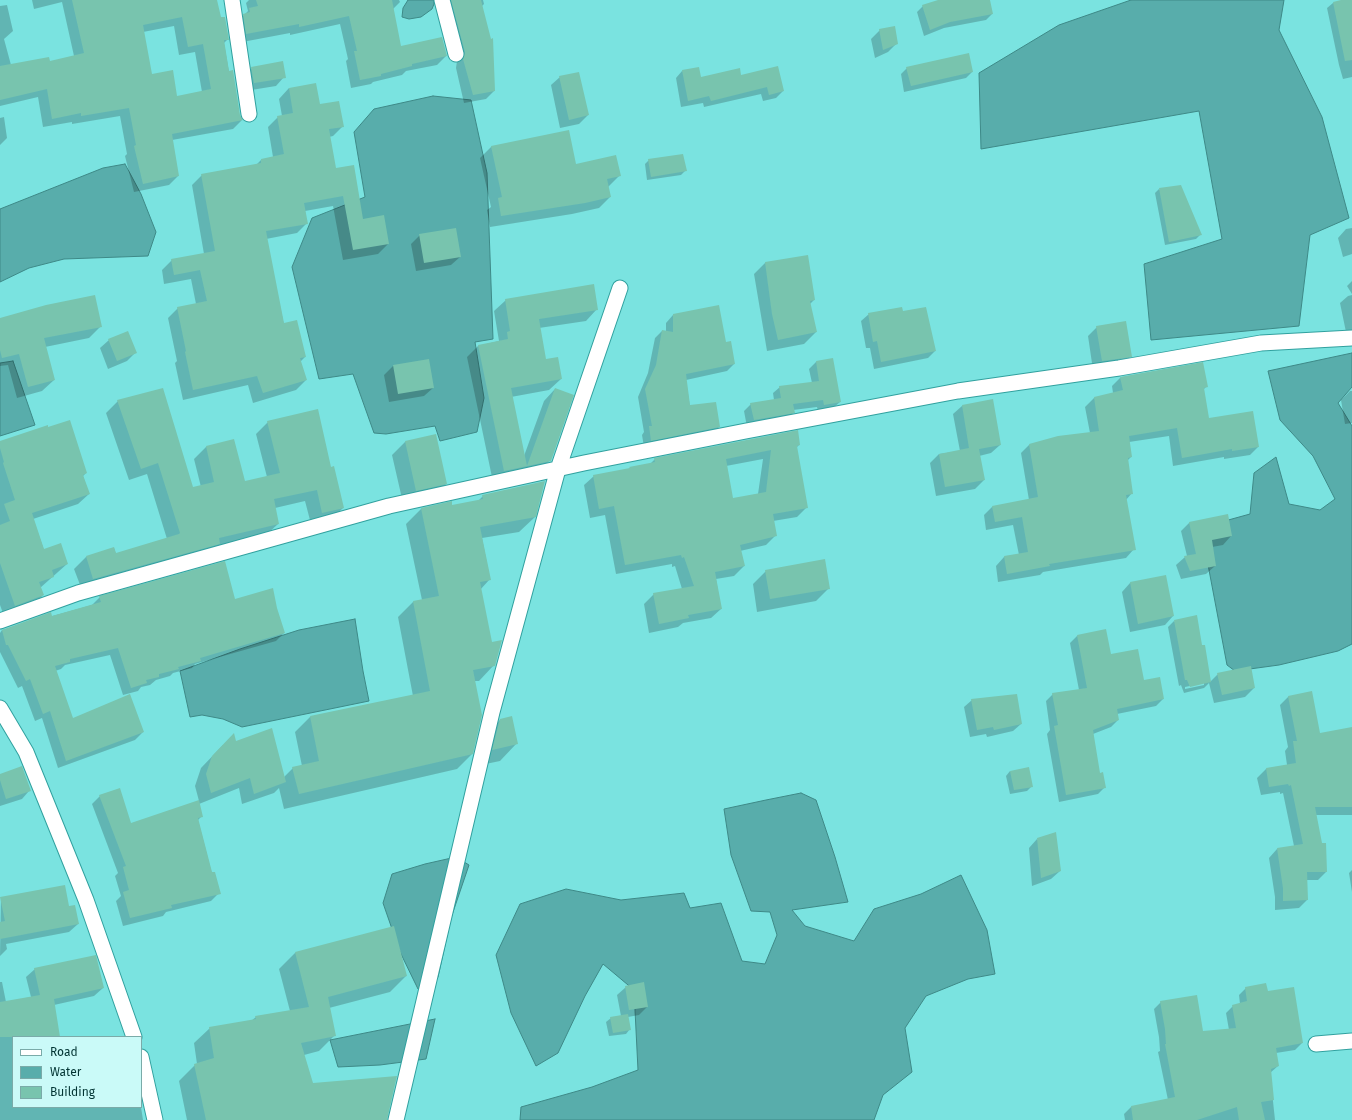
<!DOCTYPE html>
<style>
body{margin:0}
#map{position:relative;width:1352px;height:1120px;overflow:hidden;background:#7ae3e0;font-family:"Fira Sans",sans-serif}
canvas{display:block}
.legend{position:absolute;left:12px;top:1036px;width:130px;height:72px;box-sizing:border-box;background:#cafaf8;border:1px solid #7aaba9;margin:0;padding:5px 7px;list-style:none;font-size:12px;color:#023433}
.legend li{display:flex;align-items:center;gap:8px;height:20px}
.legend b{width:20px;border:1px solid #7aaba9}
</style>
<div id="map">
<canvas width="1352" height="1120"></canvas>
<ul class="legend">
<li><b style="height:5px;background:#fff"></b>Road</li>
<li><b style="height:11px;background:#58adab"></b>Water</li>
<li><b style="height:11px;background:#78c4ae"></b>Building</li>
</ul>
</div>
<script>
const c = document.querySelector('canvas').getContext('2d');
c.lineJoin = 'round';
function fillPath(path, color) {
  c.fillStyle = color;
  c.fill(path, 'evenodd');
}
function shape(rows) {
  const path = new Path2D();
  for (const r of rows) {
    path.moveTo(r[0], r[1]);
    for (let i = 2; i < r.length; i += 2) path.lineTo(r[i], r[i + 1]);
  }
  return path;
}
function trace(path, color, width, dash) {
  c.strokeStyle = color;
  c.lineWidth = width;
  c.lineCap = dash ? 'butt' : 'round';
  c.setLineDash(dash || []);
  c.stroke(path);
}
const water = shape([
 [408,0,434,0,434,4,432,9,421,17,409,19,402,17,403,8,408,0],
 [1131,0,1284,0,1279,30,1322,117,1349,218,1310,235,1299,326,1151,340,1144,264,1222,239,1199,111,981,149,979,73,1059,25,1131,0],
 [433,96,471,100,487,173,493,339,475,342,484,398,477,432,440,441,435,426,386,434,374,433,353,374,319,379,292,267,312,218,365,197,354,132,374,109,433,96],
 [125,164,141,194,156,232,148,256,64,259,29,268,0,282,0,209,103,168,125,164],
 [1352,353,1352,387,1338,403,1352,426,1352,644,1338,651,1279,665,1235,671,1227,665,1209,570,1203,527,1250,514,1254,473,1276,457,1289,504,1320,510,1335,499,1313,456,1280,420,1268,371,1352,353],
 [13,361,35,425,0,436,0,363,13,361],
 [355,619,363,671,369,701,242,727,223,719,202,715,190,717,180,671,240,649,299,630,355,619],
 [801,793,816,800,835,857,848,902,792,910,805,926,854,941,874,909,921,894,961,875,987,930,995,974,968,979,926,996,905,1028,912,1072,883,1095,874,1120,520,1120,521,1107,592,1087,638,1070,634,990,603,964,585,996,558,1053,536,1066,511,1013,496,955,520,904,566,889,621,900,684,893,690,908,721,903,742,961,765,964,777,935,770,912,751,911,731,855,724,809,766,800,801,793],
 [456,857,469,865,451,918,438,977,429,991,418,989,400,952,383,903,392,874,425,864,456,857],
 [435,1019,426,1059,380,1065,338,1067,330,1040,435,1019]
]);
fillPath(water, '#58adab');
trace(water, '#3e8987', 1);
fillPath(shape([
 [32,0,216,0,220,19,228,39,224,43,229,72,239,116,242,120,233,129,172,140,178,176,169,185,134,192,125,156,127,154,120,116,72,124,72,122,43,127,38,97,0,106,0,6,7,5,13,31,4,39,11,65,49,63,74,56,62,2,34,9],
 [174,26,179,55,195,52,202,92,176,97,151,75,143,32],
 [249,0,399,0,400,2,393,9,400,47,446,56,437,65,406,71,402,75,373,82,371,84,351,88,346,61,348,59,340,24,290,35,290,33,237,43,235,24,248,11,246,3],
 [436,0,483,0,484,4,482,6,494,91,486,99,464,103,456,68,457,61],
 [941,0,989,0,992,14,986,20,944,28,924,36,917,12,923,6],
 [1346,0,1350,0,1352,9,1352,77,1343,79,1339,65,1327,8,1333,3],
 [880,30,897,43,888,52,875,58,871,39],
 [908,67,972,72,966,78,904,92,901,74],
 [252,68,284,77,276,86,245,91,243,77],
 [682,71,700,78,741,76,783,91,776,98,763,101,761,94,704,107,703,103,681,107,676,78],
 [560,77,588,115,579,124,560,128,551,85],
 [289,88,319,105,343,126,333,136,329,137,335,169,362,220,388,244,378,254,343,260,333,206,305,211,307,223,297,233,266,239,284,325,305,357,300,362,306,380,296,390,253,403,248,385,183,400,175,363,177,361,168,318,178,308,196,304,191,279,164,284,162,270,172,260,204,254,192,185,202,175,256,165,261,160,273,157,268,127,278,117,282,116,279,99],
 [4,117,7,138,0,145,0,118],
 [492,146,576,165,620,175,608,187,610,197,599,208,572,214,490,227,487,210,491,207,480,158],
 [649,160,685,171,681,175,647,180,645,164],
 [1159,189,1200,235,1196,239,1165,245,1155,193],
 [1352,228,1352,254,1343,257,1338,238,1346,229],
 [420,235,460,257,451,265,416,271,411,244],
 [766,262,814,300,810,304,816,332,804,344,767,351,754,274],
 [1352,281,1352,294,1347,286],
 [1352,295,1352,331,1346,332,1340,303,1348,296],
 [506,300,597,309,586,321,539,328,545,361,561,379,549,390,511,397,524,456,544,401,555,389,550,460,539,472,493,482,467,357,478,346,499,341,494,311],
 [902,313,935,351,928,358,874,369,870,348,866,348,861,321,869,314],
 [673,315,726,343,734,364,727,371,686,380,690,407,719,427,712,434,644,447,642,435,644,432,638,397,648,373,655,338,662,331,666,331,666,323],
 [0,319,101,326,89,338,45,347,54,380,42,391,17,398,8,365,0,366],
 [1097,327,1131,356,1122,365,1093,370,1088,336],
 [109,340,135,353,127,361,108,369,100,348],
 [832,359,840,402,833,408,818,411,817,407,793,410,794,412,787,419,747,427,744,411,751,404,774,400,773,393,780,387,812,383,809,369,816,362],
 [428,360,433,388,424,396,389,402,384,375,393,366],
 [1120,378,1206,387,1203,390,1208,419,1258,447,1250,455,1224,459,1224,457,1173,466,1169,436,1129,442,1131,457,1127,461,1132,493,1126,500,1134,549,1126,558,1043,572,1040,575,998,582,996,566,1004,557,1019,555,1013,525,986,530,984,515,992,507,1029,500,1021,453,1029,445,1090,433,1085,407,1094,398,1113,393,1112,386],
 [1350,391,1352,391,1352,423,1345,424,1341,400],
 [992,400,1000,445,991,453,979,456,984,480,975,489,936,496,930,463,939,454,960,451,953,414,962,406],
 [118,401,193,489,201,487,194,459,206,447,233,440,244,482,267,477,256,434,268,422,330,468,343,508,331,519,311,524,305,501,275,508,278,524,266,535,82,590,74,569,86,557,114,548,116,554,167,539,147,474,129,480,106,413],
 [435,435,446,484,433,497,403,503,392,455,405,442],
 [0,442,86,473,83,476,89,494,78,504,33,519,44,550,67,564,40,588,43,595,33,606,4,616,0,605],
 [799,445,796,448,807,507,797,517,773,521,776,535,766,545,740,551,744,566,734,576,716,579,721,609,711,618,683,623,678,627,649,633,644,604,654,594,682,589,675,566,672,567,672,564,616,574,605,515,590,518,584,485,594,476,628,470,630,468,650,464,655,459],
 [763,459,758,494,732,499,726,466],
 [483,496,535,517,519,532,482,538,490,579,480,590,494,665,479,681,474,681,472,754,457,769,284,809,279,788,274,793,242,804,239,788,199,804,202,816,198,820,212,874,219,893,211,901,166,912,163,916,123,926,116,901,121,896,115,876,118,873,92,804,100,796,130,824,199,801,195,786,201,768,223,745,236,742,284,777,293,768,302,766,295,732,310,717,413,696,398,617,413,602,422,600,406,524,421,509,452,506,478,501],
 [1190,522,1231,536,1223,545,1212,547,1215,566,1206,574,1181,579,1176,565,1185,557,1187,556,1181,531],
 [766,571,829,588,816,601,757,612,753,584],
 [1165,576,1173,616,1165,625,1130,632,1122,592,1130,583],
 [100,597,234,600,276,608,284,633,276,641,195,664,192,668,173,673,170,676,156,680,150,685,141,687,138,691,123,695,110,655,65,665,61,669,55,671,72,719,143,732,135,740,58,768,42,718,35,721,22,686,18,688,0,652,0,633,2,630,92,605],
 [1174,621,1202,646,1210,682,1218,674,1254,688,1245,697,1214,703,1209,683,1204,688,1184,693,1181,685,1179,686,1168,627],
 [1204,683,1204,685,1185,689,1185,687],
 [1105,630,1110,656,1143,681,1163,699,1156,706,1117,714,1118,720,1111,727,1093,734,1099,774,1105,787,1098,794,1059,802,1047,734,1050,730,1046,701,1053,694,1079,690,1070,643,1077,636],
 [1289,696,1319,734,1352,728,1352,815,1316,815,1326,872,1318,880,1306,880,1307,900,1299,908,1275,910,1275,897,1269,858,1277,849,1294,846,1283,793,1280,794,1280,792,1261,795,1257,778,1266,769,1287,765,1285,751,1288,747,1280,705],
 [972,700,1021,724,1013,731,987,737,986,734,970,737,964,707],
 [500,720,517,743,500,761,476,766,482,738],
 [1010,771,1032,786,1027,791,1010,794,1006,776],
 [0,775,29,791,22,799,0,806],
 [1037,839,1060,871,1051,879,1032,886,1029,848],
 [1352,870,1352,892,1349,873],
 [1,898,68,908,78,924,69,932,6,944,7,949,0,956],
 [393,928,406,976,390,992,329,1008,335,1035,319,1051,304,1055,313,1085,386,1120,187,1120,179,1081,195,1065,197,1064,194,1043,210,1028,251,1021,256,1017,290,1011,279,969,295,953],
 [35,969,103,988,94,996,54,1005,59,1037,13,1037,13,1107,141,1107,143,1120,0,1120,0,982,2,982,6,1002,31,997,26,977],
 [626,987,647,1007,639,1015,628,1017,630,1029,626,1034,609,1036,606,1022,611,1018,621,1016,617,995],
 [1246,988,1267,993,1302,1043,1295,1050,1276,1053,1278,1066,1270,1073,1275,1120,1125,1120,1124,1114,1131,1107,1168,1100,1158,1052,1160,1051,1159,1037,1154,1009,1161,1002,1203,1032,1229,1030,1226,1013,1233,1006,1240,1004,1239,995]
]), '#0003');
fillPath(shape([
 [72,0,217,0,221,17,225,17,229,40,224,40,229,71,233,70,240,115,243,120,172,134,179,176,143,184,134,146,136,145,129,108,81,116,81,113,52,119,47,89,0,100,0,66,49,57,50,61,84,53],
 [182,17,188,47,203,44,211,89,177,96,173,70,152,74,143,25],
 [256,0,392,0,401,46,442,37,447,56,412,64,412,66,381,74,381,76,360,80,354,51,357,51,349,16,299,27,299,24,246,34,243,14,250,12,249,8,258,6],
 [451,0,481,0,491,39,493,38,495,91,473,95,463,59,465,52],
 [938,0,990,0,993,14,950,22,930,30,922,5],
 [1341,0,1352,0,1352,60,1345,61,1333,2],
 [895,26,898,44,883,50,879,29],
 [969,53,973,72,911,86,906,67],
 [283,61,286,78,254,83,251,67],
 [778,66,784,91,769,95,767,87,711,101,709,96,688,101,682,70,699,67,701,77,740,68,741,75],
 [579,72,589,115,569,120,559,76],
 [316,83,320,104,339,101,344,127,329,129,336,168,354,165,363,219,384,215,389,244,353,250,343,196,304,203,308,224,266,231,284,323,297,320,306,357,300,358,307,380,263,393,257,376,193,390,185,352,186,351,177,307,207,301,200,270,174,275,171,259,215,251,201,174,261,163,261,159,284,154,277,116,293,113,289,88],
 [569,130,576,164,616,155,621,176,607,179,611,197,585,203,501,216,498,198,502,197,491,146],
 [683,154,687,171,651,177,648,159],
 [1181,185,1202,235,1169,242,1159,188],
 [456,228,461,257,424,263,419,234],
 [808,255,815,300,810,301,817,332,778,340,772,314,765,262],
 [594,284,598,310,539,319,546,359,558,357,562,379,511,388,527,466,555,388,574,395,551,461,504,471,478,345,508,339,507,332,510,331,505,299],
 [95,295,102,327,44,338,55,380,28,387,19,354,2,358,0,350,0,318,46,305],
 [719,305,726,342,731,341,735,364,686,374,690,405,716,402,720,427,651,441,649,426,652,426,645,389,656,365,662,330,673,332,673,314],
 [902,307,903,311,926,307,936,351,881,362,877,341,873,342,868,313],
 [1126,321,1132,357,1102,361,1096,326],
 [128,331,137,353,117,361,108,339],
 [833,358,841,402,824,405,823,400,793,404,795,413,754,420,750,403,781,398,779,386,819,381,816,361],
 [429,359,434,388,398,394,393,365],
 [1203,362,1208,387,1204,388,1209,418,1253,411,1259,447,1232,451,1232,449,1182,458,1177,428,1129,436,1132,457,1128,458,1133,494,1126,495,1136,550,1049,564,1050,566,1007,574,1004,556,1028,552,1022,517,995,522,992,506,1038,497,1029,444,1058,436,1099,431,1094,397,1123,390,1120,377],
 [163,388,193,487,214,482,206,446,234,439,245,481,280,473,267,421,318,409,331,467,334,466,344,508,322,513,317,490,274,499,279,524,219,538,220,544,93,579,86,556,114,547,116,553,179,534,180,533,158,463,141,469,117,400],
 [993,399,1001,445,979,449,985,480,945,487,939,454,969,448,962,405],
 [70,420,87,473,83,475,90,494,32,513,44,549,61,543,68,564,52,570,54,577,39,582,44,595,15,606,0,563,0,525,10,521,4,504,15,500,3,463,4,462,0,448,0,441,48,425,48,427],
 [798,430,800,445,797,446,808,508,773,514,777,536,740,545,745,566,715,572,722,609,688,615,689,618,659,624,653,593,694,586,684,557,682,558,681,555,625,565,614,506,599,509,593,475,630,468,629,467,655,462,654,458],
 [771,450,766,492,733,498,726,459],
 [436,434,447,484,416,491,405,441],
 [545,481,536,517,480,527,491,580,480,582,492,642,502,640,495,666,473,670,482,715,473,754,299,794,292,767,319,761,310,716,430,691,413,601,439,596,421,508,452,501,452,505,483,499,482,495],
 [1228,514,1232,536,1212,540,1216,566,1190,571,1184,556,1196,554,1189,522],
 [825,559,830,589,770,599,765,570],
 [225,561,235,599,273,588,277,608,285,633,200,658,201,661,178,667,179,669,159,674,159,677,146,680,147,683,131,688,118,648,70,659,70,662,55,666,73,718,130,694,144,732,66,761,50,711,43,714,30,679,26,681,8,645,6,645,2,630,51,612,52,616,101,602,99,596],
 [1166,575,1174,616,1138,624,1130,582],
 [1197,615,1202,645,1205,645,1211,682,1190,687,1187,680,1185,680,1174,620],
 [1106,629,1111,654,1138,649,1144,680,1160,677,1164,699,1117,709,1119,720,1093,730,1100,773,1103,772,1106,788,1066,795,1054,726,1058,725,1052,693,1087,688,1077,635],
 [1251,666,1255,688,1222,695,1217,673],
 [1312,691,1320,733,1352,727,1352,807,1315,807,1322,843,1326,843,1327,872,1307,872,1308,900,1283,901,1283,888,1277,848,1303,844,1291,785,1289,786,1288,784,1269,787,1266,768,1296,763,1293,741,1297,741,1288,696],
 [1017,694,1022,724,994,730,993,727,977,730,971,699],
 [512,716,518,744,492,750,500,719],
 [272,728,286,782,254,794,250,778,211,793,206,774,212,756,234,733,236,741],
 [22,766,31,791,6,799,0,780,0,774],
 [1029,767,1033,787,1014,790,1010,771],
 [120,788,131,823,199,800,203,817,198,818,212,872,215,872,221,894,171,905,172,908,130,918,123,892,129,890,123,867,126,866,99,795],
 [1056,832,1061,871,1041,878,1037,838],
 [65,885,69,906,75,905,79,924,0,939,0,922,5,921,0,897],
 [394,926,407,976,328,997,336,1036,301,1043,313,1083,397,1076,387,1120,206,1120,194,1064,214,1058,209,1027,256,1019,255,1016,309,1007,295,952],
 [96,955,104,988,54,999,60,1037,0,1037,0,1002,40,995,34,968],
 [644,982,648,1007,629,1010,625,986],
 [1266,983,1268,991,1294,987,1303,1043,1276,1048,1279,1066,1271,1069,1274,1100,1261,1102,1265,1120,1239,1120,1237,1107,1197,1120,1133,1120,1131,1106,1175,1097,1165,1044,1166,1044,1165,1029,1160,1001,1197,995,1203,1031,1236,1028,1232,1005,1247,1001,1245,987],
 [628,1014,631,1030,613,1033,610,1017]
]), '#78c4ae');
const minor = shape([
 [232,0,249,114],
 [442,0,456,54],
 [0,621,78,593,389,506,584,463,746,431,958,391,1119,368,1261,343,1352,338],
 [0,708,26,752,86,900,134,1037],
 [1316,1044,1352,1041],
 [141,1057,155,1120],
 [396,1120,492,712,558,469,620,288]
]);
trace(minor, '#31a19f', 17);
trace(minor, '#fff', 15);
</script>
